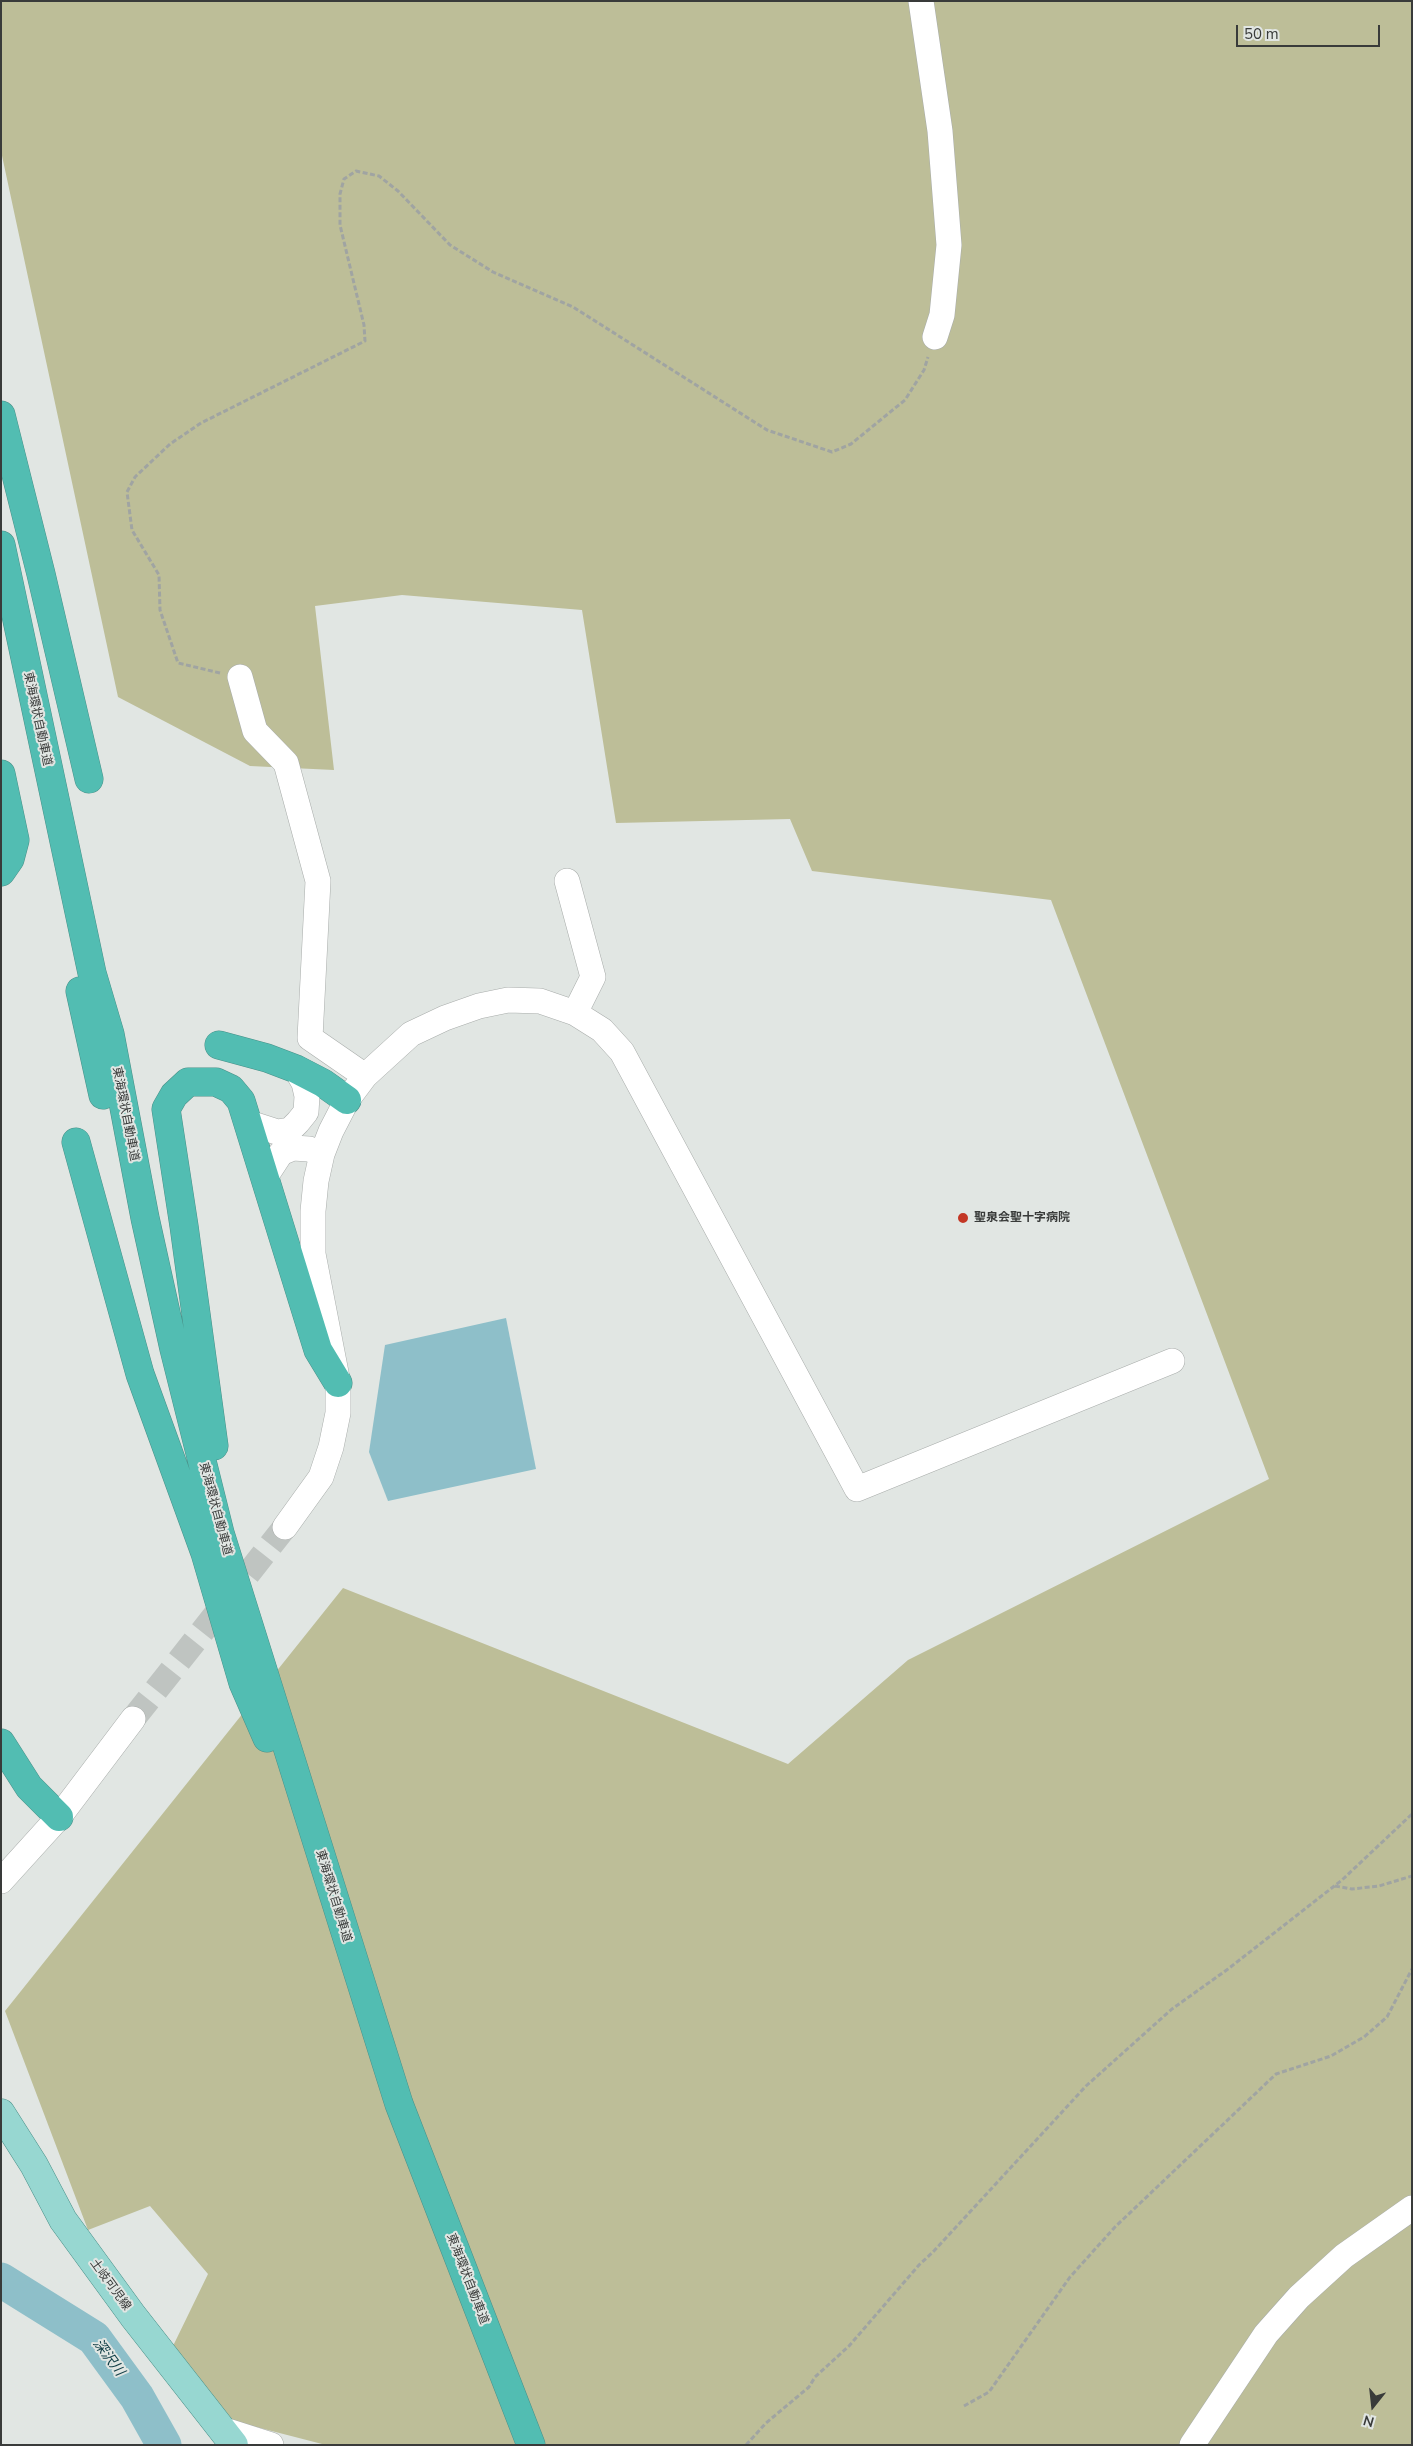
<!DOCTYPE html>
<meta charset="utf-8">
<style>
body{margin:0}
#map{position:relative;width:1413px;height:2446px;overflow:hidden;background:#e1e6e3;font-family:"Nunito Sans",sans-serif}
canvas{display:block}
.frame{position:absolute;inset:0;border:2px solid #393b3a;pointer-events:none}
.north{position:absolute;left:1348px;top:2381px;width:50px;height:50px;-webkit-text-stroke:4px #e1e6e3;paint-order:stroke;rotate:196deg;font-size:14px;font-weight:700;line-height:20px;text-align:center;color:#393b3a}
.north::after{content:'';display:block;margin:auto;width:18px;height:22px;background:#393b3a;clip-path:polygon(50% 0,100% 100%,50% 72%,0 100%)}
.scale{position:absolute;left:1236px;top:25px;width:144px;height:22px;box-sizing:border-box;border:2px solid #393b3a;border-top:0;padding-left:6px;font-size:15px;line-height:18px;white-space:nowrap;color:#393b3a;-webkit-text-stroke:4px #e1e6e3;paint-order:stroke}
</style>
<div id="map">
<canvas width="1413" height="2446"></canvas>
<div class="frame"></div>
<div class="north">N</div>
<div class="scale">50 m</div>
</div>
<script>
const c = document.querySelector('canvas').getContext('2d');
c.lineJoin = 'round';
function fillPath(path, color) {
  c.fillStyle = color;
  c.fill(path, 'evenodd');
}
function shape(rows) {
  const path = new Path2D();
  for (const r of rows) {
    path.moveTo(r[0], r[1]);
    for (let i = 2; i < r.length; i += 2) path.lineTo(r[i], r[i + 1]);
  }
  return path;
}
function trace(path, color, width, dash) {
  c.strokeStyle = color;
  c.lineWidth = width;
  c.lineCap = dash ? 'butt' : 'round';
  c.setLineDash(dash || []);
  c.stroke(path);
}
function write(font, color, halo, rows, align = 'center') {
  c.font = font + ' "Nunito Sans","Noto Sans JP",sans-serif';
  c.lineWidth = 4;
  c.setLineDash([]);
  c.textBaseline = 'middle';
  c.strokeStyle = halo;
  c.fillStyle = color;
  for (const [text, x, y, turn = 0] of rows) {
    c.save();
    c.translate(x, y);
    c.rotate((+turn || 0) * Math.PI / 180);
    c.textAlign = isNaN(turn) ? turn : align;
    if (halo) c.strokeText(text, 0, 0);
    c.fillText(text, 0, 0);
    c.restore();
  }
}
fillPath(shape([
 [1,1,1412,1,1412,2445,326,2445,233,2421,173,2346,208,2274,150,2206,88,2230,5,2011,343,1588,788,1764,908,1660,1269,1479,1051,900,812,871,790,819,616,823,582,610,402,595,315,606,334,770,250,766,118,697,1,151]
]), '#bdbe98');
fillPath(shape([
 [506,1318,536,1469,388,1501,369,1452,385,1345]
]), '#8ebfc9');
trace(shape([
 [1,2280,94,2338,137,2397,164,2445]
]), '#8ebfc9', 35);
trace(shape([
 [133,1719,285,1527]
]), '#bfc4c1', 25, [25, 12]);
const minor = shape([
 [921,1,940,131,949,245,942,315,935,337],
 [240,677,255,731,286,763,318,881,310,1038,365,1076],
 [567,881,593,977,575,1013],
 [249,1123,277,1132,290,1130,298,1122,306,1112,307,1096,304,1083,296,1069],
 [266,1176,281,1153,293,1148,309,1149,322,1154],
 [285,1527,321,1477,331,1447,338,1413,338,1383,313,1254,313,1211,316,1181,322,1154,331,1131,347,1100,365,1076,411,1034,445,1018,479,1006,508,1000,540,1001,575,1013,602,1030,622,1052,857,1489,1172,1361],
 [1,1881,59,1817,133,1719],
 [224,2430,271,2445],
 [1192,2445,1266,2334,1299,2297,1344,2256,1412,2208]
]);
const major = shape([
 [1,2113,34,2165,63,2220,133,2316,234,2445]
]);
const highway = shape([
 [1,415,41,574,89,779],
 [1,545,92,973,110,1034,145,1218,174,1349,220,1533,399,2104,531,2445],
 [1,774,15,840,10,859,1,872],
 [80,991,103,1095],
 [219,1045,267,1058,296,1069,323,1083,347,1100],
 [76,1142,140,1374,205,1553,243,1683,267,1738],
 [214,1446,184,1226,166,1109,174,1095,188,1082,216,1082,231,1089,241,1101,318,1350,338,1383],
 [1,1743,29,1787,59,1817]
]);
trace(minor, '#a8acaa', 26);
trace(major, '#499088', 29);
trace(highway, '#499088', 29);
trace(shape([
 [220,673,178,663,160,610,159,575,132,530,127,492,135,477,170,444,201,423,365,341,364,325,340,225,340,194,344,179,356,171,379,176,398,191,450,245,493,272,573,307,767,430,832,452,851,444,905,400,924,370,928,357],
 [1335,1886,1352,1889,1379,1886,1412,1876],
 [964,2406,989,2392,1070,2277,1115,2227,1276,2074,1331,2056,1364,2037,1387,2017,1412,1969],
 [746,2445,766,2423,809,2387,815,2377,849,2346,919,2265,933,2252,1086,2086,1172,2009,1228,1969,1342,1880,1412,1814]
]), '#a0a4a2', 3, [5, 2.5]);
trace(minor, '#fff', 25);
trace(major, '#97d7d1', 28);
trace(highway, '#52bdb2', 28);
for (const [x, y, r, color] of [
 [963,1218,6,"#c33725"]
]) {
  const dot = new Path2D();
  dot.arc(x, y, r, 0, 2 * Math.PI);
  c.fillStyle = color;
  c.fill(dot);
  trace(dot, '#e1e6e3', 2);
}
write('12px', '#393b3a', '#e1e6e3', [
 ["東海環状自動車道",37,719,78],
 ["東海環状自動車道",125,1114,79],
 ["東海環状自動車道",215,1509,75],
 ["東海環状自動車道",333,1896,73],
 ["東海環状自動車道",467,2279,69],
 ["土岐可児線",110,2285,54]
]);
write('bold 12px', '#393b3a', '#e1e6e3', [
 ["聖泉会聖十字病院",974,1218]
], 'left');
write('italic 14px', '#103e46', '#e1e6e3', [
 ["深沢川",108,2358,53]
]);
</script>
